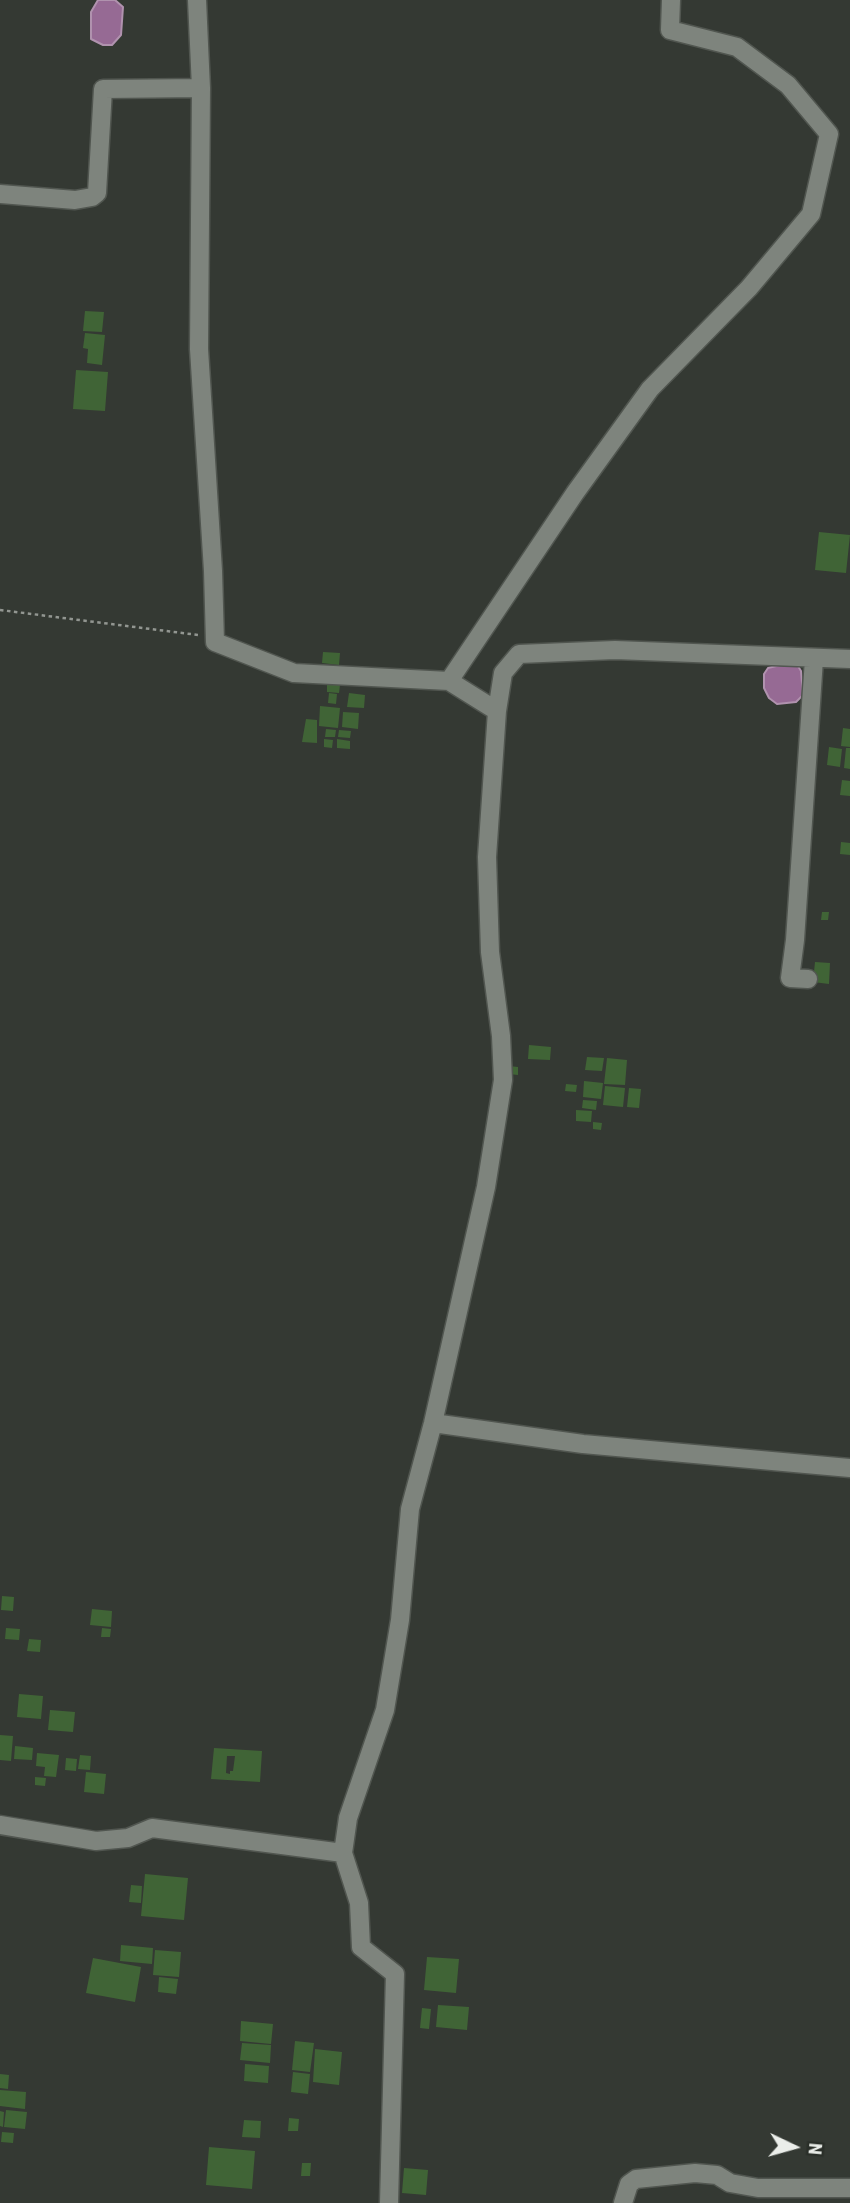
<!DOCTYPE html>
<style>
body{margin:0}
#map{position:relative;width:850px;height:2203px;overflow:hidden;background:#343933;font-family:"Roboto Condensed",sans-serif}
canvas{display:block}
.north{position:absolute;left:759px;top:2112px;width:70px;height:70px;-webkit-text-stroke:5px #2a2f29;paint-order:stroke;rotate:95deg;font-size:19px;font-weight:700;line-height:28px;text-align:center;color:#ebeeea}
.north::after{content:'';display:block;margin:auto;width:24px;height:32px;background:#ebeeea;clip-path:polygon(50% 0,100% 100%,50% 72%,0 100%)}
</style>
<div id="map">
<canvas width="850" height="2203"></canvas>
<div class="north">N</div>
</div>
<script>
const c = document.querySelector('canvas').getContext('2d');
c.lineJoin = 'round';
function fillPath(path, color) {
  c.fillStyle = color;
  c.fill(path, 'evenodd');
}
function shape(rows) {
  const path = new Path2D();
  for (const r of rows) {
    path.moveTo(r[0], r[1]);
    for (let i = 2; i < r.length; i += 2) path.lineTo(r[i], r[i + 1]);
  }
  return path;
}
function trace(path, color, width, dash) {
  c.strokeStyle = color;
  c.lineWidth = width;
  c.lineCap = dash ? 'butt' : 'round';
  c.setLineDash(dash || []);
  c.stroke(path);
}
const water = shape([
 [98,0,115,0,123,7,121,35,112,45,103,45,91,39,91,12,98,0],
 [789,663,798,666,801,671,803,695,796,702,777,704,769,698,764,688,764,674,768,668,789,663]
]);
fillPath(water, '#966a94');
trace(water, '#b092ae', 2);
fillPath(shape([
 [85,311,104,312,102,332,83,331],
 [85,333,105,335,102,365,87,363,88,349,83,348],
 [76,370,108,372,105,411,73,409],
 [819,532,850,535,846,573,815,570],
 [323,652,340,653,339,665,322,663],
 [327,684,340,685,339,693,327,692],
 [329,693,337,694,336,704,328,703],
 [349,693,365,695,364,708,347,707],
 [320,706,340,708,338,728,319,726],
 [343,712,359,713,358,729,342,727],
 [306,719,317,720,317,743,302,742],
 [843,728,850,729,850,747,841,746],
 [326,729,336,730,335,737,325,737],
 [339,730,351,731,350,738,338,737],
 [324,739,333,740,332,748,324,747],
 [337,739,350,741,350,749,337,748],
 [829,747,842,749,840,767,827,765],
 [846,748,850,748,850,769,844,768],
 [842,780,850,781,850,796,840,795],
 [841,842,850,843,850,855,840,854],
 [822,912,829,912,828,920,821,920],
 [815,962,830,963,829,984,813,982],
 [529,1045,551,1047,550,1060,528,1059],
 [587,1057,604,1058,602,1071,585,1070],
 [607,1058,627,1060,625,1085,604,1084],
 [509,1066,518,1067,518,1075,509,1074],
 [584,1081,603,1083,601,1099,583,1097],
 [566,1084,577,1085,576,1092,565,1091],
 [605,1086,625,1088,623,1107,603,1105],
 [629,1088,641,1089,639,1108,627,1107],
 [583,1100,597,1101,596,1110,582,1108],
 [576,1110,592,1111,591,1122,576,1121],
 [593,1122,602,1123,601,1130,593,1129],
 [2,1596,14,1597,13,1611,1,1610],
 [92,1609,112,1611,111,1627,90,1625],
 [6,1628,20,1629,19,1640,5,1639],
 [102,1628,111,1629,110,1637,101,1637],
 [29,1639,41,1640,40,1652,27,1651],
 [19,1694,43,1696,41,1719,17,1717],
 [50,1710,75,1712,73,1732,48,1730],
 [0,1735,13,1736,11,1761,0,1760],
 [15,1746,33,1748,32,1760,14,1759],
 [214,1748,262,1751,260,1782,211,1779],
 [227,1756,235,1756,233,1771,230,1771,230,1774,226,1773],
 [37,1753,59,1755,56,1777,44,1776,45,1767,36,1766],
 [80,1755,91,1756,90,1770,78,1769],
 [66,1758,77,1759,76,1771,65,1770],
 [86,1772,106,1774,104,1794,84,1792],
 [35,1777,46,1778,45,1786,35,1785],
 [145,1874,188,1878,184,1920,141,1916],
 [131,1885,142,1886,141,1903,129,1902],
 [121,1945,153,1948,152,1964,120,1961],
 [155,1950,181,1952,179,1977,153,1975],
 [427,1957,459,1959,456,1993,424,1990],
 [93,1958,141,1967,135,2002,86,1993],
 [159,1977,178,1979,176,1994,158,1992],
 [438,2005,469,2007,467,2030,436,2027],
 [422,2008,431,2009,429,2029,420,2028],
 [241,2021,273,2024,271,2044,240,2041],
 [295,2041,314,2043,310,2072,292,2070],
 [242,2043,271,2045,270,2063,240,2060],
 [315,2049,342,2052,339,2085,313,2082],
 [245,2064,269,2066,268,2083,244,2081],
 [293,2072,310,2074,308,2094,291,2092],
 [0,2074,9,2075,8,2089,0,2088],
 [0,2090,26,2092,25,2109,0,2106],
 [6,2110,27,2112,25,2129,4,2127],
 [0,2111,4,2112,3,2127,0,2126],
 [289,2118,299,2119,298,2131,288,2131],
 [244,2120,261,2121,260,2138,242,2137],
 [2,2132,14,2133,13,2143,1,2142],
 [209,2147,255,2151,252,2189,206,2185],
 [302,2163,311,2163,310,2176,301,2176],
 [404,2168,428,2170,426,2195,402,2193]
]), '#406436');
const minor = shape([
 [197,0,201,88],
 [0,194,75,200,92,197,97,193,103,89,201,88,199,349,213,571,215,642,294,673,449,681,497,711,487,857,490,952,501,1036,503,1080,486,1187,433,1423,410,1509,400,1620,385,1710,348,1818,343,1853,359,1903,361,1947,395,1974,389,2203],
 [449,681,575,493,650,389,749,288,811,214,829,134,788,85,737,47,670,30,671,0],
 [497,711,503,673,519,654,615,650,850,659],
 [808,979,790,978,795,940,814,659],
 [433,1423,583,1444,850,1468],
 [0,1825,96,1841,128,1838,152,1828,343,1853],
 [623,2203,629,2184,636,2179,695,2173,717,2175,730,2183,758,2188,850,2188]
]);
trace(minor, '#515650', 21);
trace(shape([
 [0,610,198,635]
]), '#929691', 2.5, [3.5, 3.5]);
trace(minor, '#7e847d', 18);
</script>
